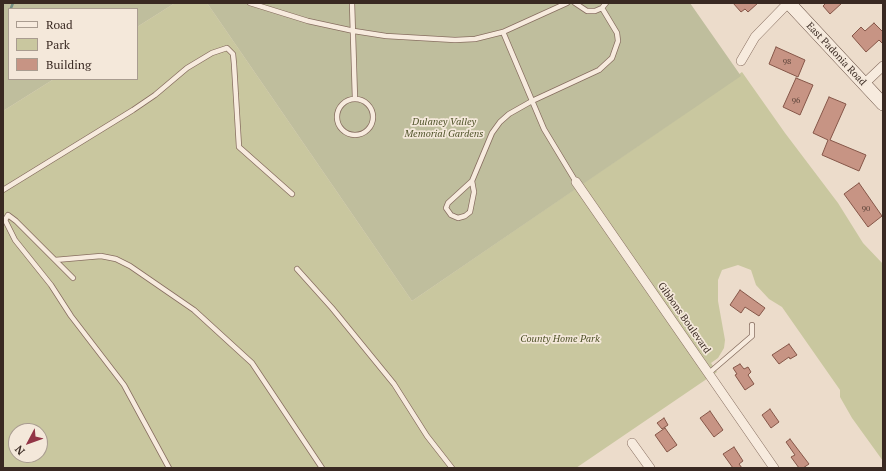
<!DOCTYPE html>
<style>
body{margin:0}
#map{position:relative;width:886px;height:471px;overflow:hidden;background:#ecdccb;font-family:"PT Serif",serif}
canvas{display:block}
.frame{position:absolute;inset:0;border:4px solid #392922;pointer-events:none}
.legend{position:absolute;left:8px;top:8px;width:130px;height:72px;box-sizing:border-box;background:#f4e8da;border:1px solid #a99c90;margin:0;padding:5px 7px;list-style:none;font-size:12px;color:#392922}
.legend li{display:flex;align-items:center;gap:8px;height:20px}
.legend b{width:20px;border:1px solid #a99c90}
.north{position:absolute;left:8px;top:423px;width:40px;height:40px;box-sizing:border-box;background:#f4e8da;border:1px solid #a99c90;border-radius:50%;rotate:229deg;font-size:11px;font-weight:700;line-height:16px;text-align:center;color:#392922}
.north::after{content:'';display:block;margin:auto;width:14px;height:18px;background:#923546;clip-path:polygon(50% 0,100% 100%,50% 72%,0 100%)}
</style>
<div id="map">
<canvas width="886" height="471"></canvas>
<div class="frame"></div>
<ul class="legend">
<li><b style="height:5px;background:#f7ebde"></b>Road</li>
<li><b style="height:11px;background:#c9c79f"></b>Park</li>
<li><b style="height:11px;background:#c79484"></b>Building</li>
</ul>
<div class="north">N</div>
</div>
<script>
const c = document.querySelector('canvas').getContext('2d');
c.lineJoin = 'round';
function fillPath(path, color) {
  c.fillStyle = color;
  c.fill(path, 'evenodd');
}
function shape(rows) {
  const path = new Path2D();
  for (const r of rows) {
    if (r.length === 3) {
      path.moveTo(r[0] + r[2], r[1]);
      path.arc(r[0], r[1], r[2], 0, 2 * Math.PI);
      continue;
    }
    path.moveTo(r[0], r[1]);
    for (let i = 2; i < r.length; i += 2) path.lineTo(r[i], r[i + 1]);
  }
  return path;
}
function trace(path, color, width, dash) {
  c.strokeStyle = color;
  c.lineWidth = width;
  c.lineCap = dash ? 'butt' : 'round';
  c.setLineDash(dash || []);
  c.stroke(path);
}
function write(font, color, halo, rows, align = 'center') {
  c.font = font + ' "PT Serif",serif';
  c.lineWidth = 3.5;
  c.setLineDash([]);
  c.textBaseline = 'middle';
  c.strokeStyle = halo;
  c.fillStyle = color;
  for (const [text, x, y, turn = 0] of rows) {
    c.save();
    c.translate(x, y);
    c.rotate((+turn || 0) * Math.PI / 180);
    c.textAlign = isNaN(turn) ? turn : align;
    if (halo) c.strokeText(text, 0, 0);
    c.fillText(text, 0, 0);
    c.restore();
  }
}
fillPath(shape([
 [175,3,207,3,412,301,680,117,742,72,785,133,838,203,863,243,883,264,883,461,852,418,840,397,840,390,782,307,769,299,756,285,751,270,738,265,722,270,718,280,718,301,725,340,724,348,718,358,711,363,717,372,576,468,3,468,3,111,54,79,137,79,137,27],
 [16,431,40,431,40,455,16,455]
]), '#c9c79f');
fillPath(shape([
 [3,3,175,3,137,27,137,9,9,9,9,79,54,79,3,111],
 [207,3,690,3,741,76,412,301]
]), '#bfbe9d');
trace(shape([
 [11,8,13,3]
]), '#728f83', 2.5);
const building = shape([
 [733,3,758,3,748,12,745,9,741,12,733,3],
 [826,3,842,3,830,14,823,6,826,3],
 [874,23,883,32,883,44,879,40,866,52,852,36,861,27,865,31,874,23],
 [776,47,805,60,798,77,769,64,776,47],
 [796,78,813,85,800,115,783,107,796,78],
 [829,97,846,104,830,140,866,155,859,171,822,155,828,140,813,133,829,97],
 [859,183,882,216,868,227,844,194,859,183],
 [740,290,765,308,759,316,745,307,741,313,730,305,740,290],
 [789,344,797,355,790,359,789,357,779,364,772,355,789,344],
 [740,364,744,369,748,367,751,372,748,375,754,384,745,390,735,375,737,374,733,368,740,364],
 [770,409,779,422,771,428,762,415,770,409],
 [710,411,723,430,714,437,700,418,710,411],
 [664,418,668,425,662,429,657,423,664,418],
 [665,428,677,445,667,452,655,435,665,428],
 [790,439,809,464,803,468,799,468,791,457,795,455,786,442,790,439],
 [734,447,743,461,739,464,742,468,733,468,723,454,734,447]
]);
fillPath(building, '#c79484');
trace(building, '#855648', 1);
const lane = shape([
 [250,3,308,21,354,31,386,36,455,40,475,39,503,32,567,3],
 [352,3,355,99],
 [575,3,587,11,595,11,602,8,606,3],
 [503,32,544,129,576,182],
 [355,117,18],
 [472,181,448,203,446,208,451,215,458,218,465,216,470,212,474,192,472,181,492,133,500,122,509,114,532,101,599,70,612,58,618,41,617,33,602,8],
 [3,190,133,110,155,95,187,68,212,53,227,48,233,54,234,64,239,147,292,194],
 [55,260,73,278],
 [297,269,332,308,394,384,427,436,452,468],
 [709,373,752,336,752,325],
 [169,468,124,385,71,316,51,285,15,240,5,220,8,215,16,221,55,260,101,256,116,259,130,266,194,310,252,363,322,468]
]);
const street = shape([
 [741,61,755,37,788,3],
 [864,84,883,66],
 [576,182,774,468],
 [632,443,650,468]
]);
const secondary = shape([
 [789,3,883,104]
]);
trace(lane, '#876e60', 6);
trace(street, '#876e60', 10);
trace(secondary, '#695043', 14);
trace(lane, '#f7ebde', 4.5);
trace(street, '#f7ebde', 9);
trace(secondary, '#f7ebde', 13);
write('8px', '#5c443a', null, [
 ["98",787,62],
 ["96",796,101],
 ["90",866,209]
]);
write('10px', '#392922', '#f4e8da', [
 ["East Padonia Road",836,54,47],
 ["Gibbons Boulevard",684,318,55]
]);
write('italic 10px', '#51542b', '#f4e8da', [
 ["Dulaney Valley",444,122],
 ["Memorial Gardens",444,134],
 ["County Home Park",560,339]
]);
</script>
